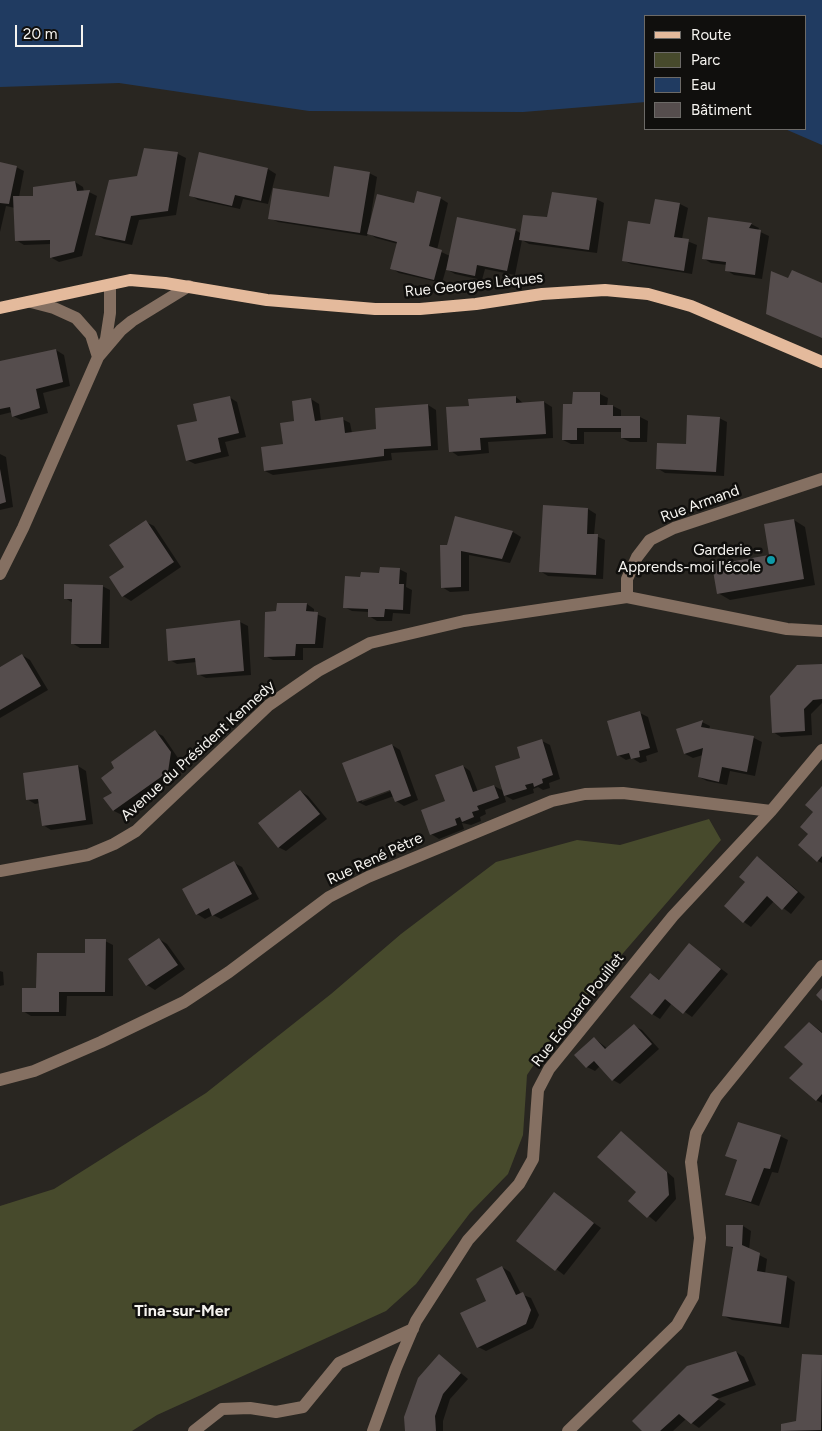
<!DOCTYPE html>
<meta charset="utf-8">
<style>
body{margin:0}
#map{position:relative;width:822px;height:1431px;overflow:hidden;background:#292621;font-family:Figtree,sans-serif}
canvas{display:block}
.legend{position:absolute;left:644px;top:15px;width:162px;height:115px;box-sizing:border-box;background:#100f0d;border:1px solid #6c6a67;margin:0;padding:6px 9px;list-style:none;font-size:15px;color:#f5f3ef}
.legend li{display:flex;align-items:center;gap:10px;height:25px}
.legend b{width:25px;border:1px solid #6c6a67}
.scale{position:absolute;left:15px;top:25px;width:68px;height:22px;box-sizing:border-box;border:2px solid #f5f3ef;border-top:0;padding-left:6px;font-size:15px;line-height:18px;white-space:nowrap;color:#f5f3ef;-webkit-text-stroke:4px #100f0d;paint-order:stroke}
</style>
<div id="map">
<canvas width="822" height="1431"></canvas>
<ul class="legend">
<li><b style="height:6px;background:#e4ba9c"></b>Route</li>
<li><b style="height:14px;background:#474a2c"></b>Parc</li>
<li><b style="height:14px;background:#203b61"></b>Eau</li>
<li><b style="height:14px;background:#554d4d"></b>Bâtiment</li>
</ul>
<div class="scale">20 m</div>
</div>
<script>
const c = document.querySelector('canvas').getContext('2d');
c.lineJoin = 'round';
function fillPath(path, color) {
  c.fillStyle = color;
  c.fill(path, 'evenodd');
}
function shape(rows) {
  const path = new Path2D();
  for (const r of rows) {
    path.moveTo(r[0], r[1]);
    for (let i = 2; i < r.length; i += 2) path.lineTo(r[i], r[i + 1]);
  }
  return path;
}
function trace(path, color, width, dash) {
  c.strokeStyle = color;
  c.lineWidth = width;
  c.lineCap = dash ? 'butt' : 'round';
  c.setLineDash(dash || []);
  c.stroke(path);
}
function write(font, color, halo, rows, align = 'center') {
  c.font = font + ' Figtree,sans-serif';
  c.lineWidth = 5;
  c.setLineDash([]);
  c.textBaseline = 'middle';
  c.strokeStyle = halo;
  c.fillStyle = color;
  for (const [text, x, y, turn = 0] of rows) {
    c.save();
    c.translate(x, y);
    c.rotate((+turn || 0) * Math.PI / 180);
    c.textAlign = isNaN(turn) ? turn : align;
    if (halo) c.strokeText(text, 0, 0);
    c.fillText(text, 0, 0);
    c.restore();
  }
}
fillPath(shape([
 [709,819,721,840,560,1026,527,1075,523,1135,508,1174,470,1213,416,1284,386,1311,157,1415,132,1431,0,1431,0,1206,54,1189,206,1093,331,994,401,934,496,862,577,840,620,845]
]), '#474a2c');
fillPath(shape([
 [0,0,822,0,822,145,785,129,806,129,806,16,646,16,646,102,523,112,309,111,119,83,0,87]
]), '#203b61');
fillPath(shape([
 [145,150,178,154,186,158,176,215,139,220,132,245,104,239,97,235,138,178],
 [200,153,268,169,276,174,268,204,243,199,240,209,198,200,190,195],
 [0,163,16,167,24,171,19,197,34,197,75,182,83,187,84,192,89,192,97,196,82,256,59,262,52,258,51,244,24,245,16,240,15,208,6,206,0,232],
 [369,173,377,177,370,221,415,204,440,198,448,203,437,250,450,256,515,230,522,234,548,218,596,199,604,203,597,253,529,244,522,240,515,275,485,269,482,280,455,274,446,269,442,283,399,273,391,268,398,244,376,238,368,233,367,236,278,222,270,218,330,198],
 [680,204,688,208,682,239,697,245,692,274,631,264,623,260,651,226],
 [751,224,759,228,758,231,769,236,762,279,734,275,726,270,727,265,711,263,703,258],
 [56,350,64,355,70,386,43,393,48,413,21,420,13,416,12,412,0,415,0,362],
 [600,394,608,398,607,406,613,406,621,410,621,417,640,417,648,421,647,442,630,442,622,438,622,432,584,432,584,444,571,444,563,440,574,406],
 [229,397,237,402,246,437,225,442,229,456,195,464,187,460,199,422],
 [516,397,524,404,544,402,552,407,553,438,488,442,489,453,458,456,451,451,470,407],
 [311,399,319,404,321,421,342,419,350,423,352,433,377,430,376,409,428,405,436,410,438,450,391,453,392,460,273,475,265,471,284,445],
 [719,418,727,422,724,476,665,473,657,468],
 [0,454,6,457,13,507,0,510],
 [544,507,588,509,596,514,594,535,605,540,603,579,548,576,540,571],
 [456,518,513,532,521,537,510,563,469,555,469,591,450,592,442,587,448,546],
 [794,520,805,527,815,585,730,600,718,593,770,556],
 [146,522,154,526,181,567,131,601,123,596,125,568],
 [399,569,407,573,406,587,412,590,410,614,393,613,392,621,377,621,369,616,369,612,352,611,344,607,362,578],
 [102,586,110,590,109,648,80,648,72,643,73,603,65,598],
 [307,604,314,609,314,613,326,618,323,648,303,648,303,660,273,660,265,656,278,612],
 [240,622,248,626,251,675,206,678,198,674,197,662,177,664,170,660],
 [22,655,30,660,48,690,0,718,0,667],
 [822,665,822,703,811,714,812,735,781,737,773,732],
 [640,713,648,717,658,752,646,756,647,761,640,763,632,758,626,760,618,755],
 [702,722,710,726,709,730,754,738,762,742,755,776,730,771,727,785,707,781,699,777,703,755,693,758,685,754],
 [155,732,163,736,178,758,175,776,122,815,114,811,105,799,113,793,116,768],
 [542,741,550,745,560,779,549,783,550,788,543,790,538,787,533,789,534,793,513,800,504,795,506,802,485,810,486,814,480,817,481,821,471,825,462,823,464,829,439,839,431,834,463,766,470,771,478,792,494,786,504,791,521,759],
 [392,745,400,750,418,800,404,806,396,801,394,796,366,806,358,802,344,763],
 [396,787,396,789,362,802,362,799],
 [78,766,86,771,93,824,51,830,43,825,40,803,35,804,27,799],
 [822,788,822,863,818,861,810,834],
 [300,791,308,796,327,819,286,851,278,847],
 [758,857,805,897,791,914,774,901,751,927,744,922,747,882],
 [234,863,242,867,259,899,221,919,213,915,205,919,197,914],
 [159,939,167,944,185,969,155,990,147,985,130,960],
 [105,941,113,945,113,996,67,996,66,1016,31,1016,23,1011,38,989],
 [690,945,728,974,692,1017,672,1003,660,1019,652,1014,650,974,660,980],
 [0,971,3,972,4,985,0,986],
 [810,1023,822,1032,822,1103,816,1100,805,1064],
 [634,1026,642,1030,659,1049,620,1084,613,1080,600,1066,595,1071,587,1067,594,1038,608,1049],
 [621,1132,674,1178,676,1199,656,1222,630,1201,638,1192],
 [780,1136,788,1140,778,1173,772,1172,759,1206,726,1195,738,1161,726,1155],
 [554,1194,601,1228,564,1275,518,1240],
 [743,1226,751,1231,749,1250,767,1259,765,1274,787,1277,795,1282,789,1328,732,1320,724,1316,734,1249,727,1245],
 [502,1267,510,1272,521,1294,531,1298,539,1315,533,1328,486,1351,478,1347,488,1301],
 [736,1352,744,1357,756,1385,717,1399,726,1404,699,1428,686,1419,673,1431,644,1431],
 [803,1355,822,1356,822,1431,782,1431,782,1425,798,1422],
 [440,1356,468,1379,450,1399,443,1421,443,1431,407,1431]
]), '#0007');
fillPath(shape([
 [144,148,178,152,168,211,131,216,125,241,95,235,109,180,137,176],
 [199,152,268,168,261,201,235,195,232,206,189,196],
 [0,162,17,166,9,204,0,203],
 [334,166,370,172,360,233,268,219,273,188,329,197],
 [75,181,77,191,90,190,74,252,50,258,50,240,15,241,13,196,33,196,33,187],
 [417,191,441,197,429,246,442,250,434,280,390,269,397,242,367,234,377,194,414,203],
 [552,192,597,198,589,250,519,240,523,215,547,217],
 [655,199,680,203,674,237,689,239,684,271,622,261,628,221,650,224],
 [457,217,516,229,507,271,477,265,475,276,446,270],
 [708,217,752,223,749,228,761,230,755,275,725,271,726,262,702,259],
 [792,270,822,283,822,338,766,314,771,271,788,278],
 [56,349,63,382,36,389,40,408,12,417,10,407,0,409,0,361],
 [573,392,600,392,600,405,613,405,613,416,640,416,640,438,621,438,621,428,577,428,577,440,562,440,563,404,572,404],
 [230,396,239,433,218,438,221,452,186,461,177,425,197,421,193,404],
 [516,396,516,403,544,401,546,434,480,438,481,450,449,452,446,407,469,406,468,399],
 [311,398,315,421,343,417,345,433,376,429,375,408,428,404,431,446,384,449,384,456,264,471,261,447,283,444,280,423,294,421,292,401],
 [687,415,720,417,716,472,656,469,657,443,686,444],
 [0,469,6,502,0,504],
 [543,505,588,508,587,534,598,534,596,575,539,572],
 [455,516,513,531,502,559,461,551,461,587,441,588,440,545,447,545],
 [794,519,804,579,717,594,712,565,769,555,764,524],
 [146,520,174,562,122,597,109,577,124,567,109,545],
 [380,567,400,568,399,584,404,584,403,610,385,609,384,617,368,617,368,609,343,608,345,576,360,577,361,572,379,573],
 [64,584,103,585,101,644,71,644,72,599,64,599],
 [277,603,307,603,306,611,318,612,315,644,296,644,295,656,264,657,265,612,276,611],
 [240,620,244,671,197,675,195,658,168,661,166,629],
 [22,654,41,686,0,710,0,667],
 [822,664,822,699,813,700,804,709,805,731,772,733,770,696,797,665],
 [640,711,650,748,639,751,640,757,631,759,629,753,617,756,607,721],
 [703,720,701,727,754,736,747,772,722,767,719,782,698,777,703,748,684,754,676,729],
 [155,730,171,752,168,772,113,811,103,798,112,793,101,778,114,768,111,762],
 [542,739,553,775,542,779,543,783,534,787,533,783,525,785,527,789,504,796,495,766,520,758,517,747],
 [392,744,411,796,395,802,390,790,357,802,342,763],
 [78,765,86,820,42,826,38,799,26,800,23,773],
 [463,765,473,792,494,785,499,798,477,806,479,810,472,812,474,817,462,822,460,817,455,819,457,825,430,835,421,810,445,801,435,775],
 [822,786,822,856,817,862,798,845,808,834,800,827,813,812,805,805],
 [300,790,320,814,278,848,258,823],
 [757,856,798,892,782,910,767,896,743,923,724,906,745,882,739,877],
 [234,861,252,894,212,916,209,908,196,915,182,889],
 [159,938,178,965,146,986,128,959],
 [85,939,106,939,105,992,59,992,59,1012,22,1012,22,988,36,988,37,953,85,953],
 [689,943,721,969,683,1014,665,999,652,1015,630,997,650,973,659,980],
 [822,988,822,1001,816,995],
 [809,1022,822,1033,822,1094,816,1101,789,1078,803,1064,784,1047],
 [634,1024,652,1044,612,1081,594,1061,586,1068,574,1055,594,1037,605,1049],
 [738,1122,781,1135,770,1169,764,1168,751,1202,725,1195,737,1160,725,1156],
 [621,1131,667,1172,669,1195,647,1218,628,1201,636,1192,597,1157],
 [554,1192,594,1223,555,1271,516,1241],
 [726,1225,743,1225,742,1245,760,1253,757,1271,787,1276,781,1324,722,1316,733,1247,726,1246],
 [502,1266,516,1295,523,1292,531,1310,526,1324,477,1348,460,1313,486,1301,476,1279],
 [736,1351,749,1381,711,1395,719,1399,691,1424,679,1414,660,1431,642,1431,632,1421,687,1366],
 [439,1354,461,1373,443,1394,435,1416,436,1431,405,1431,404,1417,418,1378],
 [802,1354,822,1355,821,1430,781,1431,781,1424,796,1421]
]), '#554d4d');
trace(shape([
 [31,302,54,308,76,318,91,335,98,357,121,330,132,321,189,286],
 [0,574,23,528,106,339,110,313,110,285],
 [627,597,627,579,637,557,650,540,674,528,822,479],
 [0,871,88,855,114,844,136,831,269,705,318,671,370,643,464,621,627,597,787,629,822,631],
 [0,1080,34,1071,101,1042,184,1002,229,972,329,897,368,877,552,801,585,794,623,793,771,811],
 [194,1431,222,1409,250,1408,276,1412,303,1407,339,1363,413,1329],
 [373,1431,396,1368,416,1321,468,1240,519,1184,533,1159,538,1090,549,1069,673,916,771,811,822,750],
 [568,1431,677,1325,693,1297,700,1238,691,1162,696,1133,716,1097,822,966]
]), '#857062', 12);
trace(shape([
 [0,308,130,280,165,283,267,300,375,309,420,309,476,304,542,294,605,290,648,294,691,306,822,362]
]), '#e4ba9c', 12);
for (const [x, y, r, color] of [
 [771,560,5,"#0f9aa8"]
]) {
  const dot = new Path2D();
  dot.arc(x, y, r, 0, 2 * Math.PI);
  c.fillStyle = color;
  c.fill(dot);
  trace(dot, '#100f0d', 2);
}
write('15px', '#f5f3ef', '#100f0d', [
 ["Rue Georges Lèques",474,285,-6],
 ["Rue Armand",700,504,-20],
 ["Avenue du Président Kennedy",198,751,-42],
 ["Rue René Pètre",375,859,-25],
 ["Rue Edouard Pouillet",578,1010,-52]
]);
write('15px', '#f5f3ef', '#100f0d', [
 ["Garderie -",761,551],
 ["Apprends-moi l'école",761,568]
], 'right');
write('bold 16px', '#f5f3ef', '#100f0d', [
 ["Tina-sur-Mer",182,1311]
]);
</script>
